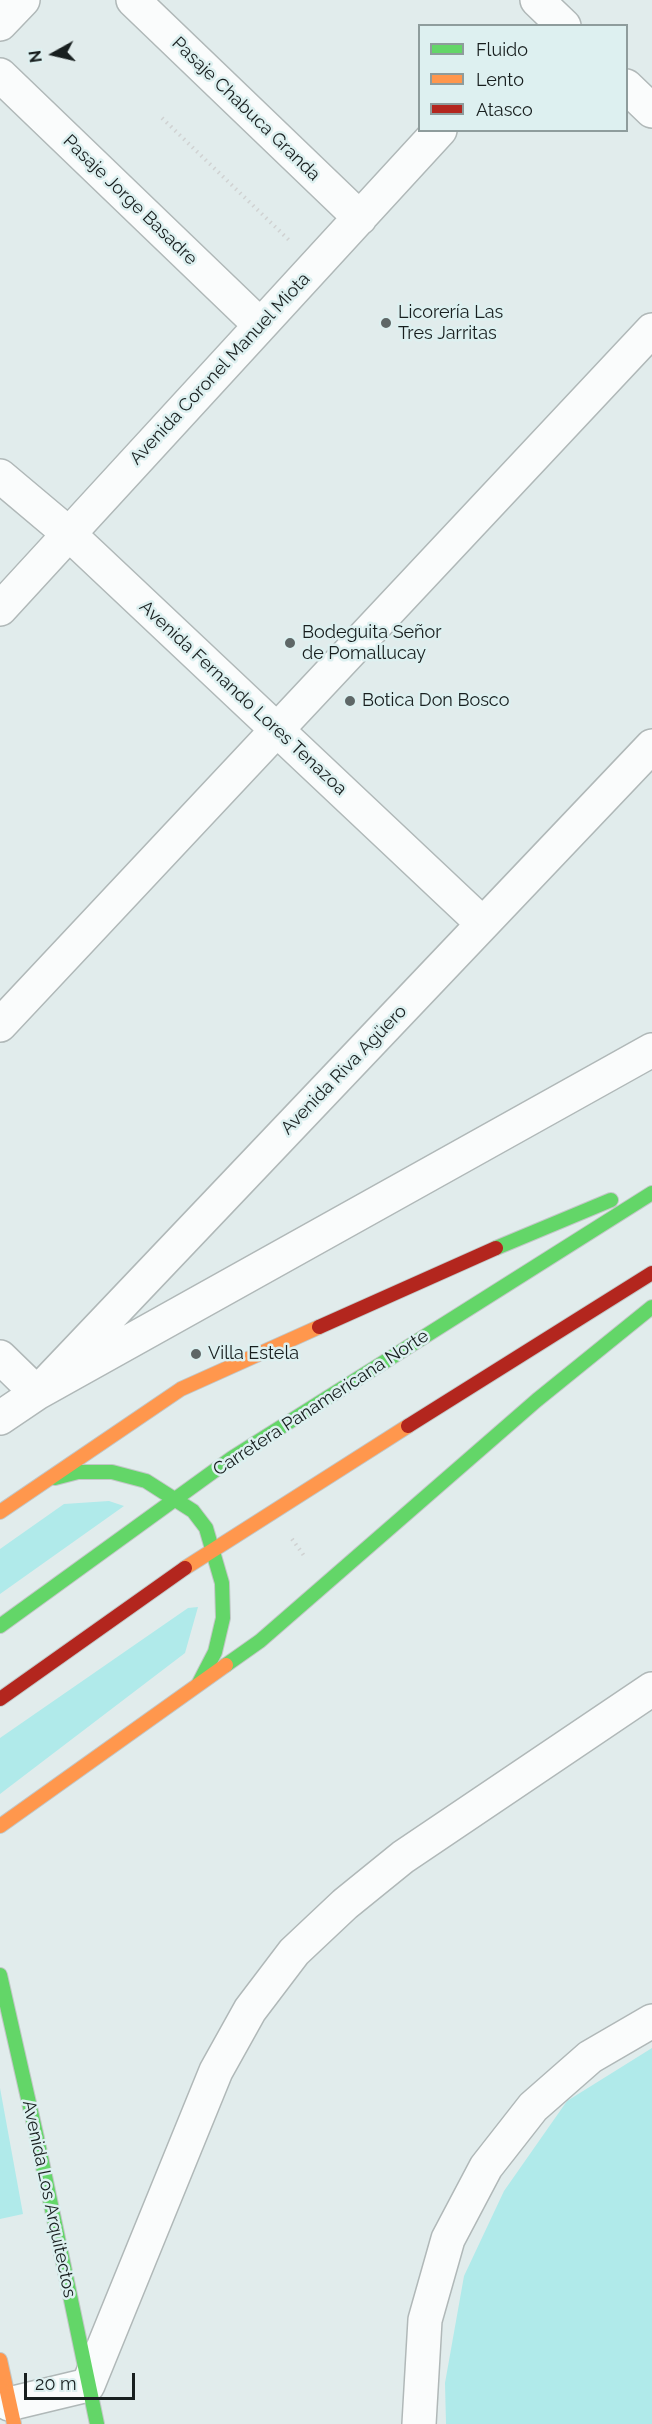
<!DOCTYPE html>
<meta charset="utf-8">
<style>
body{margin:0}
#map{position:relative;width:652px;height:2424px;overflow:hidden;background:#e1ecec;font-family:Raleway,sans-serif}
canvas{display:block}
.legend{position:absolute;left:418px;top:24px;width:210px;height:108px;box-sizing:border-box;background:#ddf0f0;border:2px solid #8e9c9c;margin:0;padding:8px 10px;list-style:none;font-size:18px;color:#181f1f}
.legend li{display:flex;align-items:center;gap:12px;height:30px}
.legend b{width:30px;border:2px solid #8e9c9c}
.north{position:absolute;left:24px;top:24px;width:60px;height:60px;-webkit-text-stroke:4px #ddf0f0;paint-order:stroke;rotate:262deg;font-size:16px;font-weight:700;line-height:24px;text-align:center;color:#181f1f}
.north::after{content:'';display:block;margin:auto;width:21px;height:27px;background:#181f1f;clip-path:polygon(50% 0,100% 100%,50% 72%,0 100%)}
.scale{position:absolute;left:24px;top:2373px;width:111px;height:27px;box-sizing:border-box;border:3px solid #181f1f;border-top:0;padding-left:8px;font-size:18px;line-height:21px;white-space:nowrap;color:#181f1f;-webkit-text-stroke:4px #ddf0f0;paint-order:stroke}
</style>
<div id="map">
<canvas width="652" height="2424"></canvas>
<ul class="legend">
<li><b style="height:8px;background:#63d668"></b>Fluido</li>
<li><b style="height:8px;background:#ff974d"></b>Lento</li>
<li><b style="height:8px;background:#b3261e"></b>Atasco</li>
</ul>
<div class="north">N</div>
<div class="scale">20 m</div>
</div>
<script>
const c = document.querySelector('canvas').getContext('2d');
c.lineJoin = 'round';
function fillPath(path, color) {
  c.fillStyle = color;
  c.fill(path, 'evenodd');
}
function shape(rows) {
  const path = new Path2D();
  for (const r of rows) {
    path.moveTo(r[0], r[1]);
    for (let i = 2; i < r.length; i += 2) path.lineTo(r[i], r[i + 1]);
  }
  return path;
}
function trace(path, color, width, dash) {
  c.strokeStyle = color;
  c.lineWidth = width;
  c.lineCap = dash ? 'butt' : 'round';
  c.setLineDash(dash || []);
  c.stroke(path);
}
function write(font, color, halo, rows, align = 'center') {
  c.font = font + ' Raleway,sans-serif';
  c.lineWidth = 5;
  c.setLineDash([]);
  c.textBaseline = 'middle';
  c.strokeStyle = halo;
  c.fillStyle = color;
  for (const [text, x, y, turn = 0] of rows) {
    c.save();
    c.translate(x, y);
    c.rotate((+turn || 0) * Math.PI / 180);
    c.textAlign = isNaN(turn) ? turn : align;
    if (halo) c.strokeText(text, 0, 0);
    c.fillText(text, 0, 0);
    c.restore();
  }
}
fillPath(shape([
 [109,1501,124,1506,0,1594,0,1549,64,1504],
 [198,1607,185,1653,0,1794,0,1738,188,1608],
 [652,2048,652,2424,446,2424,445,2383,464,2276,504,2191,567,2101],
 [0,2088,23,2214,0,2219]
]), '#b0eaea');
const street = shape([
 [133,0,360,218],
 [537,0,564,26],
 [0,24,23,0],
 [0,75,260,325],
 [626,86,652,111],
 [0,476,69,534,483,924],
 [0,609,440,130],
 [0,1025,652,330],
 [0,1357,37,1393,652,746],
 [0,1418,37,1393,652,1050],
 [9,2404,88,2385,216,2071,250,2010,294,1952,345,1904,403,1857,652,1689],
 [419,2424,425,2320,448,2239,486,2167,533,2107,590,2057,652,2021]
]);
const fast = shape([
 [496,1248,611,1200],
 [55,1478,78,1472,112,1472,146,1481,193,1511,206,1528,222,1583,223,1618,215,1652,199,1683],
 [0,1626,232,1458,652,1193],
 [226,1665,260,1641,537,1400,652,1307],
 [0,1975,37,2138,97,2424]
]);
const slow = shape([
 [0,1512,181,1389,319,1327],
 [185,1568,408,1426],
 [0,1826,226,1665],
 [0,2360,14,2424]
]);
const jam = shape([
 [319,1327,496,1248],
 [408,1426,652,1273],
 [0,1699,185,1568]
]);
trace(street, '#b0b8b8', 36);
trace(fast, '#c2c7c7', 16);
trace(slow, '#c2c7c7', 16);
trace(jam, '#c2c7c7', 16);
trace(shape([
 [162,118,291,242],
 [292,1539,305,1557]
]), '#d0d2d2', 4, [1.5, 4.5]);
trace(street, '#fafcfc', 33);
trace(fast, '#63d668', 14);
trace(slow, '#ff974d', 14);
trace(jam, '#b3261e', 14);
for (const [x, y, r, color] of [
 [386,323,6,"#5e6767"],
 [290,643,6,"#5e6767"],
 [350,701,6,"#5e6767"],
 [196,1354,6,"#5e6767"]
]) {
  const dot = new Path2D();
  dot.arc(x, y, r, 0, 2 * Math.PI);
  c.fillStyle = color;
  c.fill(dot);
  trace(dot, '#ddf0f0', 2);
}
write('18px', '#181f1f', '#ddf0f0', [
 ["Pasaje Chabuca Granda",246,109,44],
 ["Pasaje Jorge Basadre",130,200,44],
 ["Avenida Coronel Manuel Miota",220,369,-47],
 ["Avenida Fernando Lores Tenazoa",243,698,43],
 ["Avenida Riva Agüero",344,1070,-46],
 ["Carretera Panamericana Norte",321,1403,-33],
 ["Avenida Los Arquitectos",49,2199,78]
]);
write('18px', '#181f1f', '#ddf0f0', [
 ["Licorería Las",398,313],
 ["Tres Jarritas",398,334],
 ["Bodeguita Señor",302,633],
 ["de Pomallucay",302,654],
 ["Botica Don Bosco",362,701],
 ["Villa Estela",208,1354]
], 'left');
</script>
